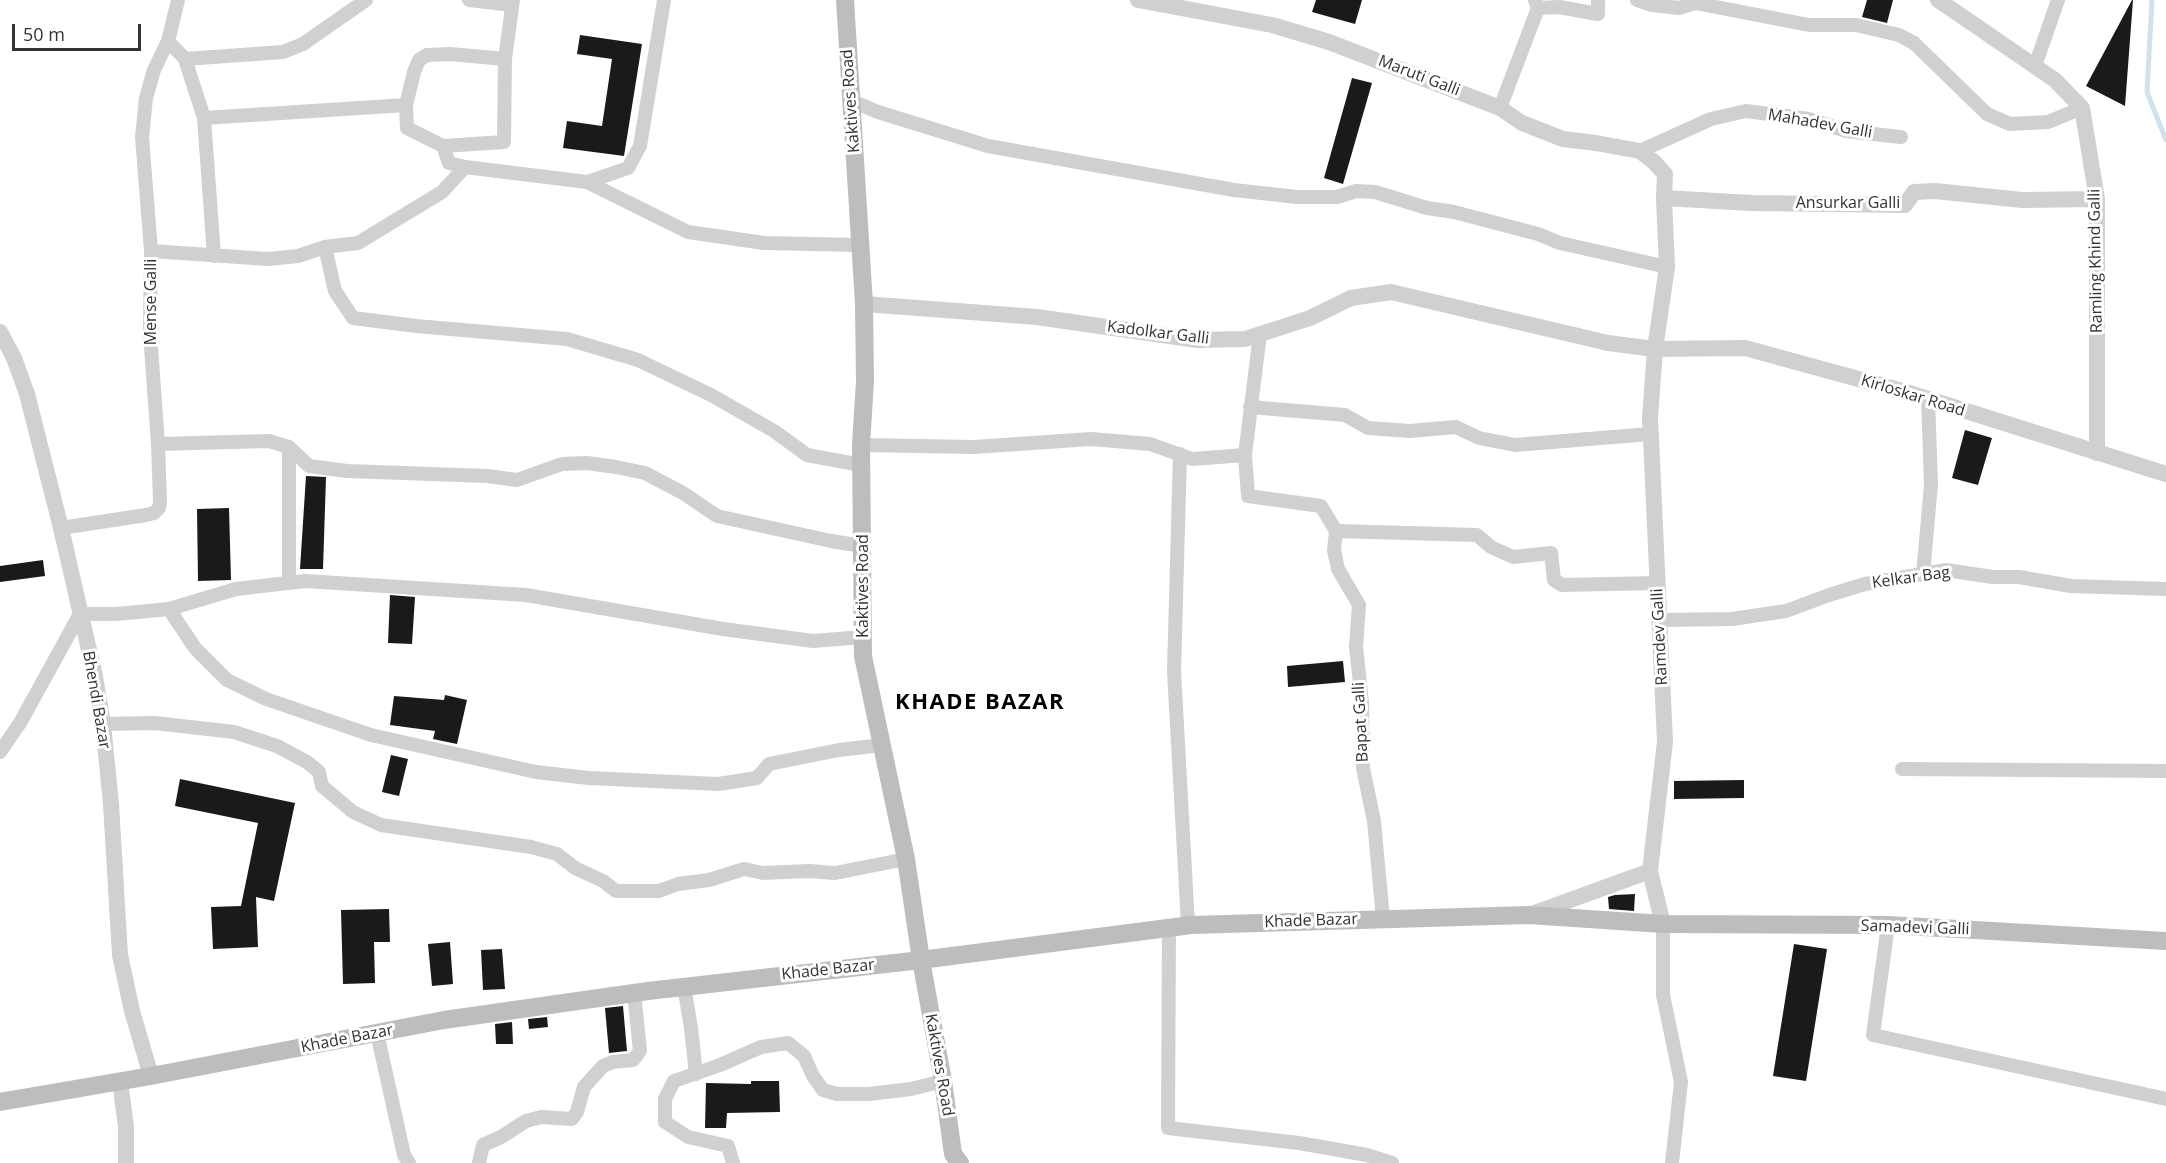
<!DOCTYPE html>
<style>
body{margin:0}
#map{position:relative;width:2166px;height:1163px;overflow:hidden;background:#fff;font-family:"Open Sans",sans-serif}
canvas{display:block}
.scale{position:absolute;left:12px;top:24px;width:129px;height:27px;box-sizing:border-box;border:3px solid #333;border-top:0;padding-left:8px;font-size:18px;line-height:21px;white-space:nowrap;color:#333;-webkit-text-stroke:4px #fff;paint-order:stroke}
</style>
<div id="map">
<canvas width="2166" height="1163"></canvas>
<div class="scale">50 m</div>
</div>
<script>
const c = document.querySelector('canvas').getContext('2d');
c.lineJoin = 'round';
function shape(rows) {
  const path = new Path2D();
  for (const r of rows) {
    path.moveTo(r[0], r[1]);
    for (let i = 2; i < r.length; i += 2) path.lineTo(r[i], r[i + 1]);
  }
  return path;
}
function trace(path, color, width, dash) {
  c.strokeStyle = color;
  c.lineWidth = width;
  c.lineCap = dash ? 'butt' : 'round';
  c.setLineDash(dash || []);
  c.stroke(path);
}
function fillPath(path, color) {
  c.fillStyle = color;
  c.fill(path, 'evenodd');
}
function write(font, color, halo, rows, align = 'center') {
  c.font = font + ' "Open Sans",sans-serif';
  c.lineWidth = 6;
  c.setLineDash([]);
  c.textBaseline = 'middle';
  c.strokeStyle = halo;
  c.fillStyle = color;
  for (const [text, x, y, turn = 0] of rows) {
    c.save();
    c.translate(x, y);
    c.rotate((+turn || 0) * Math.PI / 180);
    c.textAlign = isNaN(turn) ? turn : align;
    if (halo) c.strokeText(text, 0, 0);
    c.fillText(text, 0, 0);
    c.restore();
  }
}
trace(shape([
 [2152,0,2147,92,2166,140]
]), '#cfe2ee', 5);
fillPath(shape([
 [1316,0,1362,0,1355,24,1312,12],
 [1867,0,1893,0,1887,23,1862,17],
 [2132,0,2133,0,2125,106,2086,86],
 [580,35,642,44,624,156,563,148,567,121,602,126,612,59,577,54],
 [1352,78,1372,83,1343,184,1324,178],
 [1965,430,1992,438,1978,485,1952,478],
 [306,476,326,477,323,569,300,569],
 [229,508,231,580,198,581,197,509],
 [43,560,45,576,0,582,0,566],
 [390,595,415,597,412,644,388,643],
 [1343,661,1345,682,1288,687,1287,666],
 [445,695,467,700,457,744,433,739,435,731,390,725,394,696,444,700],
 [391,755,408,759,399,796,382,792],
 [180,779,295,803,274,901,256,897,258,947,213,949,211,907,241,906,258,823,175,806],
 [1744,780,1744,798,1674,799,1674,781],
 [1635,894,1634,911,1609,909,1608,897,1615,895],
 [389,909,390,942,374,942,375,983,343,984,341,910],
 [450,942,453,984,432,986,428,944],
 [1794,944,1827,949,1806,1081,1773,1076],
 [502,949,505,989,483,990,481,950],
 [623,1006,627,1051,609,1053,605,1008],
 [547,1017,548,1027,529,1029,528,1019],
 [512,1022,513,1044,496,1044,495,1024],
 [751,1081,779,1081,780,1112,727,1113,726,1128,705,1128,706,1083,751,1084]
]), '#1a1a1a');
trace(shape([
 [469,0,512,5],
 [1637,0,1652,5,1679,8,1695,3,1809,25,1856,25,1899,35,1914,43,1987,114,2010,124,2048,122,2082,108],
 [1538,8,1559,7,1598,14,1598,0],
 [168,41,185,59,204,118,214,256],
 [185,59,283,52,303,44,366,0],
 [2035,66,2058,0],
 [852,101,878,112,988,146,1234,190,1297,197,1337,197,1356,191,1375,192,1427,208,1454,212,1538,234,1560,243,1667,267],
 [406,105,414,72,419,60,427,55,450,54,505,59,513,0],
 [1500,108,1538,8,1535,0],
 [204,118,406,105,407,128,443,146,449,163,465,167],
 [443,146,504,142,505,59],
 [1640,151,1711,119,1746,111,1809,119,1846,131,1901,137],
 [587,182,628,168,640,146,664,0],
 [325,247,335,291,353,318,416,326,567,339,638,360,711,395,774,431,807,455,861,465],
 [151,251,268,259,298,256,325,247,358,243,442,192,465,167,587,182,688,232,764,243,860,245],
 [1250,407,1345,415,1368,428,1410,431,1456,427,1479,438,1515,445,1650,434],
 [158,444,269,441,289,447,309,466,347,471,487,476,517,480,562,464,587,463,616,467,645,473,683,493,717,516,831,541,862,546],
 [861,445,974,447,1091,439,1150,444,1192,459,1245,455,1260,334],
 [1180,454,1174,671,1188,925],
 [1245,455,1248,496,1321,506,1336,531,1477,535,1491,547,1513,557,1551,553,1554,580,1562,585,1657,583],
 [61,528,146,515,154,513,159,508,160,502,158,444,150,333,151,251,142,137,146,98,154,70,168,41,178,0],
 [1336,531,1334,550,1338,569,1359,605,1356,647,1362,702,1363,768,1374,821,1383,919],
 [1923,575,1931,484,1928,399],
 [289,583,289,447],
 [169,609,195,648,227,680,266,699,371,735,536,772,589,778,718,784,757,778,769,764,839,750,882,745],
 [1659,620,1732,619,1786,611,1829,595,1865,584,1946,570,1993,577,2019,577,2071,586,2166,589],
 [103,724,155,723,234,732,277,746,307,762,319,772,322,786,353,812,381,825,531,847,557,854,575,868,603,881,616,891,659,891,678,884,709,880,744,869,763,873,809,871,835,873,906,859],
 [0,752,20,723,80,614,116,614,169,609,236,589,305,581,526,595,723,629,813,641,863,637],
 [1902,769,2166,771],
 [1663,924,1663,995,1681,1082,1672,1163],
 [1888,925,1873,1035,2166,1099],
 [1169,927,1168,1128,1299,1143,1367,1155,1392,1163],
 [684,986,691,1028,696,1074],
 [377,1033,404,1155,409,1163],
 [479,1163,483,1145,501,1137,526,1121,541,1117,572,1119,577,1112,584,1087,603,1066,613,1062,633,1060,640,1051,634,993],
 [733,1163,728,1146,688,1137,665,1122,665,1099,674,1081,720,1065,761,1047,788,1043,804,1056,813,1076,823,1090,837,1094,869,1094,911,1089,943,1081]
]), '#d0d0d0', 14);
trace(shape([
 [1138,0,1272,25,1329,42,1500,108,1522,123,1563,139,1596,143,1640,151,1654,162,1665,174,1664,198,1667,267,1655,349,1650,418,1665,742,1650,871,1663,924],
 [1938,0,2055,80,2082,108,2097,199,2097,453],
 [1664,198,1752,203,1905,205,1914,192,1935,191,2022,200,2097,199],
 [864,304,1037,317,1197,340,1245,339,1310,318,1351,298,1391,292,1608,343,1655,349,1745,348,1906,392,2166,474],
 [0,332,14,358,27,394,61,528,95,676,103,724,111,804,120,955,132,1011,151,1076],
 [1529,915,1650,871],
 [120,1081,126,1127,126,1163]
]), '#d0d0d0', 16);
trace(shape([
 [845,0,864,304,865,381,861,445,863,656,906,859,921,960,943,1081,953,1154,960,1163],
 [0,1102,151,1076,444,1020,648,991,921,960,1191,925,1529,915,1663,924,1888,925,2166,941]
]), '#bdbdbd', 18);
write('16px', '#333', '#fff', [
 ["Maruti Galli",1419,76,21],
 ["Kaktives Road",851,101,-94],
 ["Mahadev Galli",1820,124,10],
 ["Ansurkar Galli",1848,203],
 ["Ramling Khind Galli",2096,261,-91],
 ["Mense Galli",151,302,-90],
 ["Kadolkar Galli",1158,333,7],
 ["Kirloskar Road",1913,396,17],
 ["Kelkar Bag",1911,578,-8],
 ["Kaktives Road",863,586,-90],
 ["Ramdev Galli",1660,637,-93],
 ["Bhendi Bazar",96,700,80],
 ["Bapat Galli",1361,722,-93],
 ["Khade Bazar",1311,921,-2],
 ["Samadevi Galli",1915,928,2],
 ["Khade Bazar",828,970,-6],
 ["Khade Bazar",347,1039,-11],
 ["Kaktives Road",939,1065,80]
]);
c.letterSpacing = '1.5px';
write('bold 22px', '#000', '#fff', [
 ["KHADE BAZAR",980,703]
]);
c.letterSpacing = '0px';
</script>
